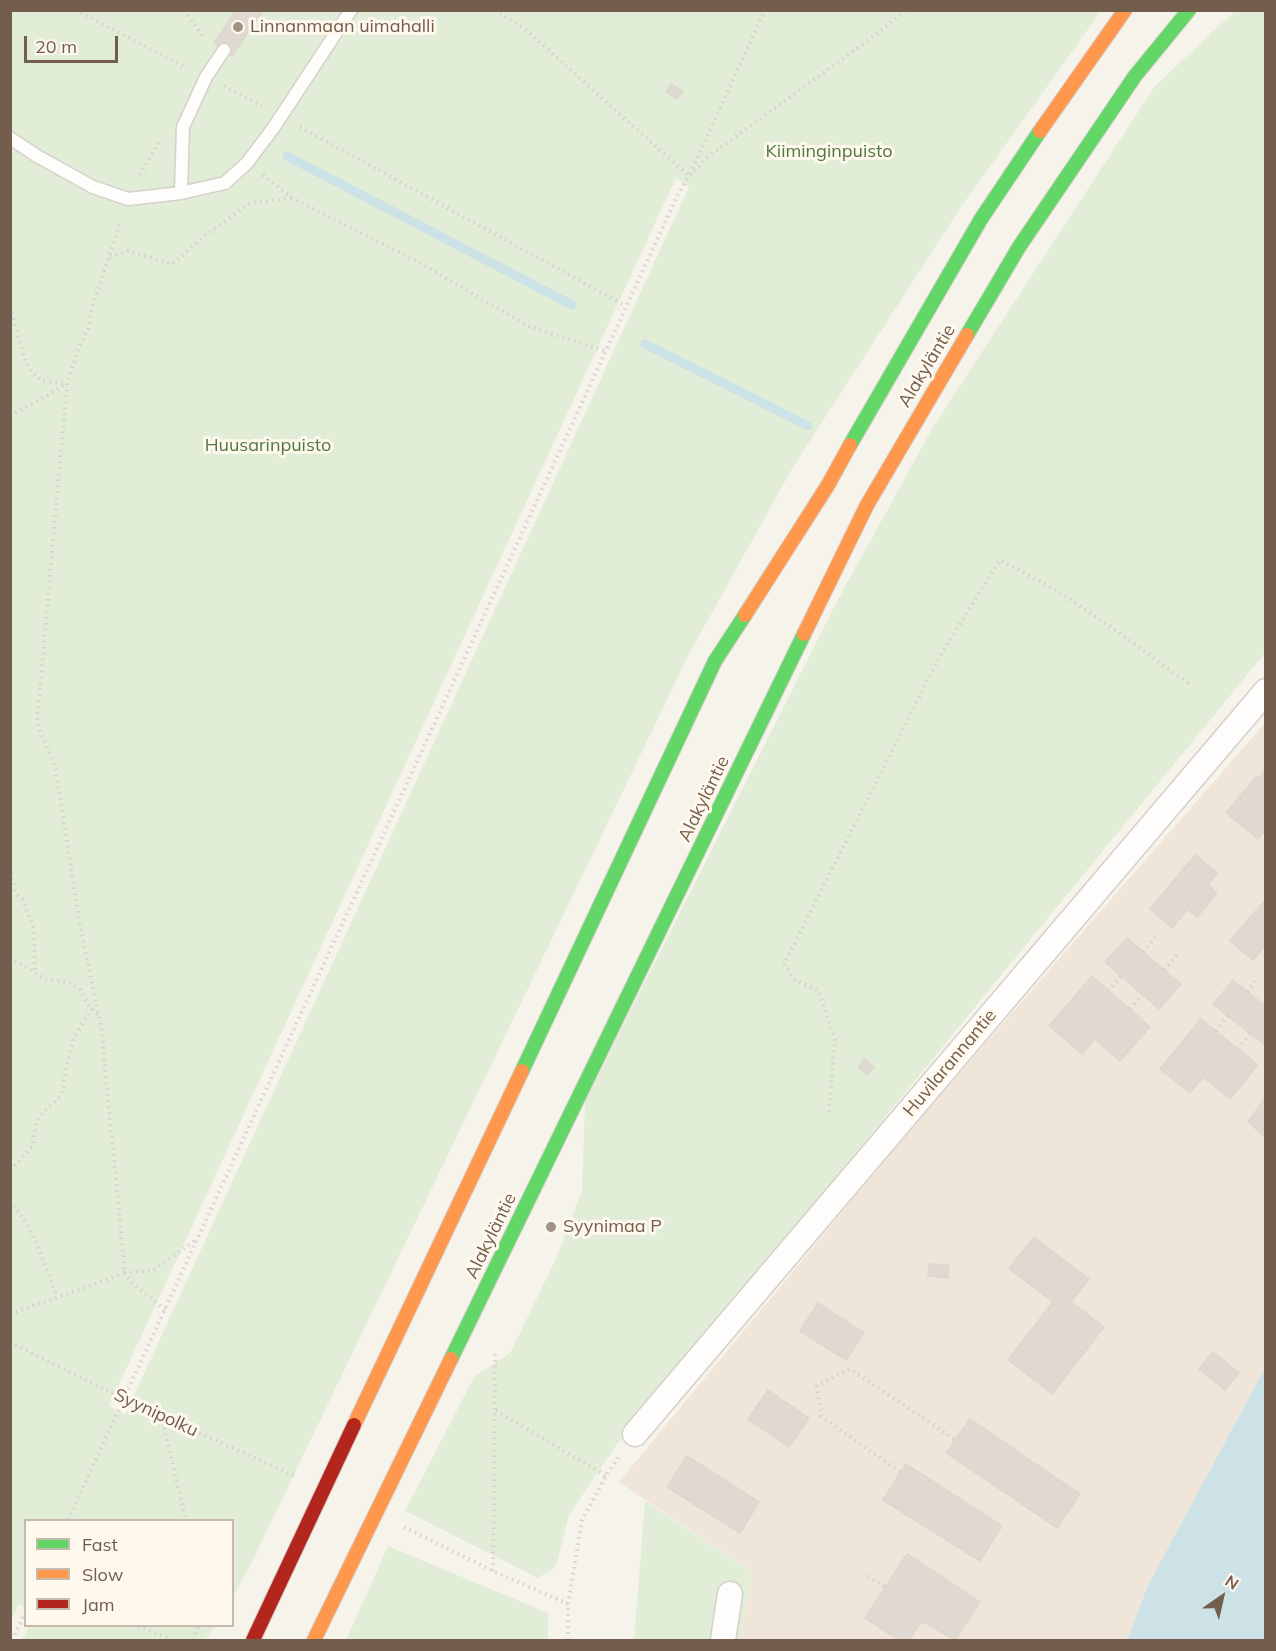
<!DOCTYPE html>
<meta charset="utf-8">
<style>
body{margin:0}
#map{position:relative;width:1276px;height:1651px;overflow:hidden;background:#f6f3eb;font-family:Mulish,sans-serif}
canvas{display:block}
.frame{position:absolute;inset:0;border:12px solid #735d4d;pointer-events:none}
.legend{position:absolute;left:24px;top:1519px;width:210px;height:108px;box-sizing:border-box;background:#fef8ed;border:2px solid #c6baad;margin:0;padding:8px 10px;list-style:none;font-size:18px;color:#735d4d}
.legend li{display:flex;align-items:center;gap:12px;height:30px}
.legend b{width:30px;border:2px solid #c6baad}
.north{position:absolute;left:1192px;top:1567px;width:60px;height:60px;-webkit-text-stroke:4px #fef8ed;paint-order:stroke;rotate:34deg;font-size:16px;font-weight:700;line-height:24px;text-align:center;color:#735d4d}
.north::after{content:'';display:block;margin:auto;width:21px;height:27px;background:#735d4d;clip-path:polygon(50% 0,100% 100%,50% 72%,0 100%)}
.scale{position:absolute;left:24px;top:36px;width:94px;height:27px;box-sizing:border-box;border:3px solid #735d4d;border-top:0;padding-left:8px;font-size:18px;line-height:21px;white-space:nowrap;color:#735d4d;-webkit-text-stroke:4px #fef8ed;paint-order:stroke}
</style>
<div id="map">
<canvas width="1276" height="1651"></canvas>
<div class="frame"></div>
<ul class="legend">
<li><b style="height:8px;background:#63d668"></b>Fast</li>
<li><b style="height:8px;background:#ff974d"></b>Slow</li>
<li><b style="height:8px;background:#b3261e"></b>Jam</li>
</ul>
<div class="north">N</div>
<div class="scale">20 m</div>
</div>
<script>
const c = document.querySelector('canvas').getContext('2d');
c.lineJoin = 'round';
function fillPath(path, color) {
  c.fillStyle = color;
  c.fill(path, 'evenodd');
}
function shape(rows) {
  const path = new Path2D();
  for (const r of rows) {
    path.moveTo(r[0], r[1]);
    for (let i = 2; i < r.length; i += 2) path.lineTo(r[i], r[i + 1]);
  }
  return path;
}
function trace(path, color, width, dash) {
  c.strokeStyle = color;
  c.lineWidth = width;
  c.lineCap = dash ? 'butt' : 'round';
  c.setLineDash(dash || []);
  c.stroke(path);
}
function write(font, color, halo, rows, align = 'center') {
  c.font = font + ' Mulish,sans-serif';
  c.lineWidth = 6;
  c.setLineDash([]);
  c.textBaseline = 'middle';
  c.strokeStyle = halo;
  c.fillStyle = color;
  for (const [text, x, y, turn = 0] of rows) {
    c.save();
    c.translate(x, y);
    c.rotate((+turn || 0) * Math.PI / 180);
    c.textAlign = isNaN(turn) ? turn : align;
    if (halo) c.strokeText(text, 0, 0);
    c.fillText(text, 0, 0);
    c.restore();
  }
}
fillPath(shape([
 [1265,723,1265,1368,1148,1585,1127,1640,740,1640,752,1572,619,1482,909,1131]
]), '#efe6d9');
fillPath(shape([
 [10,11,1101,11,961,207,793,467,689,654,249,1568,233,1596,232,1520,26,1520,25,1608,19,1604,11,1622],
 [676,178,689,187,125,1415,109,1406],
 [1235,11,1265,11,1265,653,615,1447,569,1515,556,1566,538,1578,405,1511,474,1377,510,1353,556,1259,582,1190,585,1101,835,605,933,427,1155,86],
 [645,1501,752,1572,740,1640,634,1640],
 [388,1546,548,1613,548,1640,346,1640],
 [29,1626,215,1626,205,1640,22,1640]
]), '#e2edd7');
fillPath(shape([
 [1265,1368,1265,1640,1127,1640,1148,1585]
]), '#cde2e6');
trace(shape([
 [287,156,572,305],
 [645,344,808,426]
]), '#cde2e6', 9);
const building = shape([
 [236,10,263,10,232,56,214,43,236,10],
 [671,84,683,91,677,99,666,92,671,84],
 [1266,770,1266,829,1258,839,1226,813,1256,777,1258,779,1266,770],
 [1195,855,1218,873,1208,885,1217,893,1197,917,1188,909,1172,928,1150,909,1195,855],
 [1266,899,1266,945,1253,960,1230,941,1266,899],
 [1127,938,1181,984,1159,1009,1105,962,1127,938],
 [1092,976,1150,1027,1120,1061,1095,1039,1082,1054,1049,1026,1092,976],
 [1233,980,1266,1007,1266,1046,1213,1004,1233,980],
 [1201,1019,1258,1065,1230,1099,1203,1077,1190,1093,1160,1069,1201,1019],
 [865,1059,874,1067,867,1075,858,1067,865,1059],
 [1266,1097,1266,1138,1248,1122,1266,1097],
 [1034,1237,1089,1279,1071,1302,1104,1327,1052,1394,1008,1360,1053,1302,1009,1269,1034,1237],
 [929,1264,949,1265,948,1278,928,1276,929,1264],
 [818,1303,864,1333,846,1360,800,1331,818,1303],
 [1213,1352,1239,1373,1225,1390,1199,1369,1213,1352],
 [768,1390,809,1418,789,1447,748,1419,768,1390],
 [970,1419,1080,1494,1057,1528,946,1453,970,1419],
 [687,1456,759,1502,740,1533,667,1487,687,1456],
 [906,1464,1002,1526,980,1561,883,1500,906,1464],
 [907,1554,980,1602,955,1640,922,1621,909,1640,899,1640,865,1618,907,1554]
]);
fillPath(building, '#e0d9d1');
trace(building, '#dfd7cd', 1.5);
const lane = shape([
 [10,138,37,156,93,187,128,199,181,193,225,183,247,163,274,127,351,10],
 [181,193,183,127,206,77,224,50]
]);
const street = shape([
 [635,1434,1266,691],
 [723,1640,730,1594]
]);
const fast = shape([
 [967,335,1019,247,1135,76,1189,10],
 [850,445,981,219,1040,131],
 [522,1071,715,661,745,615],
 [451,1359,804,634]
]);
const slow = shape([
 [1040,131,1125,10],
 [745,615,828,485,850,445],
 [804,634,867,505,967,335],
 [354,1425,522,1071],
 [314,1640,451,1359]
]);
const jam = shape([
 [253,1640,354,1425]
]);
trace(lane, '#d5d0c9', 15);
trace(street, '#d5d0c9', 27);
trace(fast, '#d6d0c9', 16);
trace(slow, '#d6d0c9', 16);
trace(jam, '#d6d0c9', 16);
trace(shape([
 [75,10,187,68],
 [184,10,205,39],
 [495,10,525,29,689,176,765,10],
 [224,86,262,106],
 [300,127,626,306],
 [140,175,160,140],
 [263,175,292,198,415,260,528,326,605,351],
 [110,257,128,251,172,264,202,238,250,203,292,198],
 [10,307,26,363,33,373,42,381,67,384],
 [10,416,67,384],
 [10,866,15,892,23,900,34,929,35,971],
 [1143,952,1155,937],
 [10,957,45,979,71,983,80,990,90,1007,98,1015],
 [1164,970,1177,955],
 [1108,991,1121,976],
 [1248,992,1255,981],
 [1130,1009,1142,995],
 [1216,1031,1228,1016],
 [1238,1049,1250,1034],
 [829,1112,835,1040,818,990,795,980,784,964,940,656,1000,560,1056,590,1117,631,1192,686],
 [10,1170,32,1147,36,1123,43,1112,60,1097,64,1085,65,1073,75,1035,92,1009],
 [10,1201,27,1224,38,1247,57,1296],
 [165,1310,131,1282,125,1273,154,1270,197,1239],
 [10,1314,125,1273,101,1026,80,925,55,767,37,723,67,384,79,347,88,329,92,308,121,220],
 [10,1342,124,1399,295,1476],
 [495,1354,495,1410],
 [161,1416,186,1520],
 [900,1472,821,1416,817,1386,850,1369,956,1440],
 [68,1520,678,194,689,176,709,156,874,36,906,10],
 [404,1527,493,1571,568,1604],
 [493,1571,495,1410,606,1476],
 [868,1576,885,1587],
 [138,1626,172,1640],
 [12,1640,26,1612],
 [194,1640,198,1626],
 [568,1640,568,1604,582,1520,606,1476,620,1455]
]), '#d8d1cb', 4, [1.5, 4.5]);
trace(lane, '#fefdfc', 12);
trace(street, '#fefdfc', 24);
trace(fast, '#63d668', 14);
trace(slow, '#ff974d', 14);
trace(jam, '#b3261e', 14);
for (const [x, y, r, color] of [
 [238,27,6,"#a19284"],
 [551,1227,6,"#a19284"]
]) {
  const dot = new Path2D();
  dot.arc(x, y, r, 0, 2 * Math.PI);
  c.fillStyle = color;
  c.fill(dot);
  trace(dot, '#fef8ed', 2);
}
write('18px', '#735d4d', '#fef8ed', [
 ["Linnanmaan uimahalli",250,27],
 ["Syynimaa P",563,1227]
], 'left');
write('18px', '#507845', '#fef8ed', [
 ["Kiiminginpuisto",829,152],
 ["Huusarinpuisto",268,446]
]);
write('18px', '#735d4d', '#fef8ed', [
 ["Alakyläntie",927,366,-59],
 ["Alakyläntie",704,799,-64],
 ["Huvilarannantie",950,1063,-50],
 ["Alakyläntie",491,1236,-64],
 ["Syynipolku",156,1413,25]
]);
</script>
